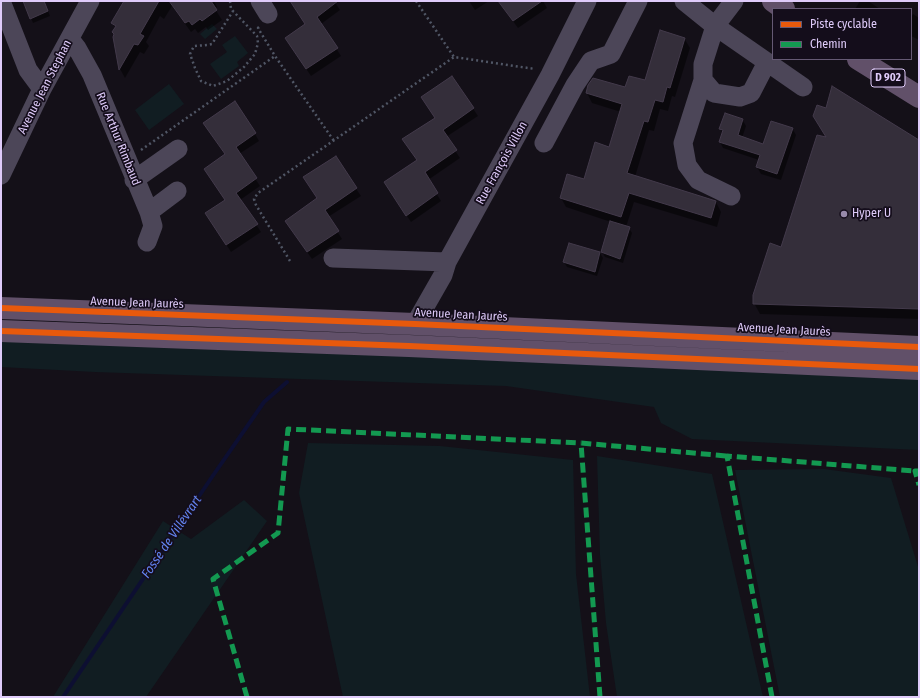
<!DOCTYPE html>
<meta charset="utf-8">
<style>
body{margin:0}
#map{position:relative;width:920px;height:698px;overflow:hidden;background:#141018;font-family:"Fira Sans Condensed",sans-serif}
canvas{display:block}
.frame{position:absolute;inset:0;border:2px solid #dfcbfa;pointer-events:none}
.legend{position:absolute;left:772px;top:8px;width:140px;height:52px;box-sizing:border-box;background:#140d1b;border:1px solid #655974;margin:0;padding:5px 7px;list-style:none;font-size:12px;color:#dfcbfa}
.legend li{display:flex;align-items:center;gap:8px;height:20px}
.legend b{width:20px;border:1px solid #655974}
</style>
<div id="map">
<canvas width="920" height="698"></canvas>
<div class="frame"></div>
<ul class="legend">
<li><b style="height:5px;background:#e8590c"></b>Piste cyclable</li>
<li><b style="height:5px;background:#139951"></b>Chemin</li>
</ul>
</div>
<script>
const c = document.querySelector('canvas').getContext('2d');
c.lineJoin = 'round';
function fillPath(path, color) {
  c.fillStyle = color;
  c.fill(path, 'evenodd');
}
function shape(rows) {
  const path = new Path2D();
  for (const r of rows) {
    path.moveTo(r[0], r[1]);
    for (let i = 2; i < r.length; i += 2) path.lineTo(r[i], r[i + 1]);
  }
  return path;
}
function trace(path, color, width, dash) {
  c.strokeStyle = color;
  c.lineWidth = width;
  c.lineCap = dash ? 'butt' : 'round';
  c.setLineDash(dash || []);
  c.stroke(path);
}
function write(font, color, halo, rows, align = 'center') {
  c.font = font + ' "Fira Sans Condensed",sans-serif';
  c.lineWidth = 3.5;
  c.setLineDash([]);
  c.textBaseline = 'middle';
  c.strokeStyle = halo;
  c.fillStyle = color;
  for (const [text, x, y, turn = 0] of rows) {
    c.save();
    c.translate(x, y);
    c.rotate((+turn || 0) * Math.PI / 180);
    c.textAlign = isNaN(turn) ? turn : align;
    if (halo) c.strokeText(text, 0, 0);
    c.fillText(text, 0, 0);
    c.restore();
  }
}
fillPath(shape([
 [212,24,217,29,205,39,200,34],
 [235,36,248,53,237,62,239,66,221,79,210,64,227,52,222,45],
 [169,84,184,104,149,130,135,110],
 [1,336,919,378,919,450,692,439,661,423,654,407,506,386,95,372,1,367],
 [308,443,440,446,573,460,576,574,590,697,343,697,299,493],
 [597,456,712,474,763,697,617,697,606,623,600,555],
 [824,469,891,478,919,570,919,697,780,697,735,470],
 [244,500,267,521,146,697,53,697,163,521,191,539]
]), '#111d22');
fillPath(shape([
 [24,1,44,1,50,16,33,23],
 [125,1,214,1,217,7,215,9,222,20,208,30,206,27,198,33,195,29,191,32,172,6,164,19,160,16,146,42,149,46,144,54,140,52,125,78,120,69,114,37,116,28,113,23],
 [290,1,334,1,340,10,321,24,341,56,311,76,290,45,306,25],
 [469,1,489,1,475,10],
 [498,1,543,1,547,8,518,28],
 [860,1,868,1,880,9,855,9],
 [913,14,919,18,919,40,911,36,911,17],
 [684,38,690,48,675,97,672,96,668,111,660,109,654,131,649,130,635,177,716,202,721,212,717,227,634,202,626,227,629,228,632,233,623,263,605,257,602,252,611,222,566,207,561,198,584,180,610,148,621,112,592,103,587,93,625,88,645,81],
 [452,77,478,116,446,137,460,158,428,180,441,201,411,222,389,190,417,161],
 [742,119,746,126,742,138,764,145,792,128,796,135,781,180,761,174,757,167,759,160,723,148,720,142,723,133,720,129],
 [208,130,255,134,259,141,239,154,260,186,240,200,261,232,231,252,211,221,226,201,225,155],
 [828,139,919,141,919,319,760,314,754,303,781,248],
 [335,158,361,196,328,217,342,239,312,259,290,228,318,199],
 [569,244,600,253,603,258,597,276,567,267,564,262]
]), '#0007');
trace(shape([
 [63,697,212,477,264,402,287,382]
]), '#0d0f32', 4);
const building = shape([
 [23,1,44,1,48,11,30,19,23,1],
 [124,1,159,1,140,34,144,36,138,45,134,44,119,70,113,37,114,34,112,32,116,26,111,23,124,1],
 [169,1,211,1,217,10,202,21,200,19,192,25,189,21,185,23,169,1],
 [290,1,338,1,317,17,338,48,306,69,285,38,305,24,290,1],
 [498,1,542,1,513,21,498,1],
 [660,30,685,38,670,88,667,87,663,102,655,100,648,122,644,121,627,173,716,201,711,218,629,193,621,217,560,198,567,174,584,179,595,142,609,147,622,104,586,93,588,85,593,78,625,87,629,76,645,80,660,30],
 [452,76,474,108,443,130,457,150,425,172,438,193,406,216,384,182,417,160,402,139,435,118,421,97,452,76],
 [832,86,919,140,919,309,753,304,753,295,770,243,781,247,817,135,826,137,813,116,817,105,826,108,832,86],
 [235,101,256,133,236,147,257,178,236,193,258,224,226,245,205,213,225,200,204,169,225,154,203,123,235,101],
 [725,113,743,119,738,135,763,144,771,121,793,128,777,174,756,167,760,155,719,142,723,130,719,129,725,113],
 [336,156,357,188,325,210,339,231,307,252,285,221,317,198,303,177,336,156],
 [610,221,630,227,620,259,601,252,610,221],
 [569,243,600,252,595,272,563,262,569,243]
]);
fillPath(building, '#342e3a');
trace(building, '#433a4b', 1);
trace(shape([
 [230,1,231,9,257,36,258,43,255,54,244,67,227,81,213,86,201,81,195,68,190,54,194,46,207,45,212,44,233,11],
 [416,1,454,57],
 [259,27,258,28,275,56,334,141],
 [141,150,275,56],
 [290,261,256,205,254,199,258,193,454,57,535,69]
]), '#505665', 2.5, [2, 3]);
trace(shape([
 [1,1,28,70,42,89],
 [260,1,268,14],
 [684,1,715,26,734,1],
 [70,39,77,48,92,75,149,212,153,226,147,242],
 [767,62,751,93,740,97,714,93,703,80,703,64,715,26,803,87],
 [703,80,683,143,687,165,698,180,731,196],
 [544,143,575,85,591,61,611,54,638,1],
 [1,175,42,89,90,1],
 [134,180,178,149],
 [149,212,177,191],
 [333,258,447,262],
 [415,324,443,275,447,262,550,75,587,1]
]), '#4c4658', 19);
trace(shape([
 [773,1,784,9],
 [858,59,919,97],
 [1,308,415,324,919,347],
 [1,331,409,346,919,369]
]), '#615069', 22);
trace(shape([
 [919,471,915,471,919,485],
 [247,697,213,579,278,533,288,429,581,443],
 [600,697,581,443,727,456],
 [772,697,727,456,915,471]
]), '#139951', 5, [10, 5]);
trace(shape([
 [1,308,415,324,919,347],
 [1,331,409,346,919,369]
]), '#e8590c', 6);
for (const [x, y, r, color] of [
 [844,214,4,"#988aab"]
]) {
  const dot = new Path2D();
  dot.arc(x, y, r, 0, 2 * Math.PI);
  c.fillStyle = color;
  c.fill(dot);
  trace(dot, '#140d1b', 1.5);
}
for (const [x, y, w] of [
 [888,78,34]
]) {
  const box = new Path2D();
  box.roundRect(x - w / 2, y - 9, w, 18, 3);
  c.fillStyle = '#140d1b';
  c.fill(box);
  trace(box, '#dfcbfa', 1);
}
write('bold 11px', '#dfcbfa', null, [
 ["D 902",888,78]
]);
write('12px', '#dfcbfa', '#140d1b', [
 ["Avenue Jean Stephan",45,87,-63],
 ["Rue Arthur Rimbaud",118,139,68],
 ["Rue François Villon",502,163,-61],
 ["Avenue Jean Jaurès",137,303,2],
 ["Avenue Jean Jaurès",461,315,3],
 ["Avenue Jean Jaurès",784,330,3]
]);
write('12px', '#dfcbfa', '#140d1b', [
 ["Hyper U",852,214]
], 'left');
write('italic 13px', '#6383f1', '#140d1b', [
 ["Fossé de Villévrart",172,537,-56]
]);
</script>
